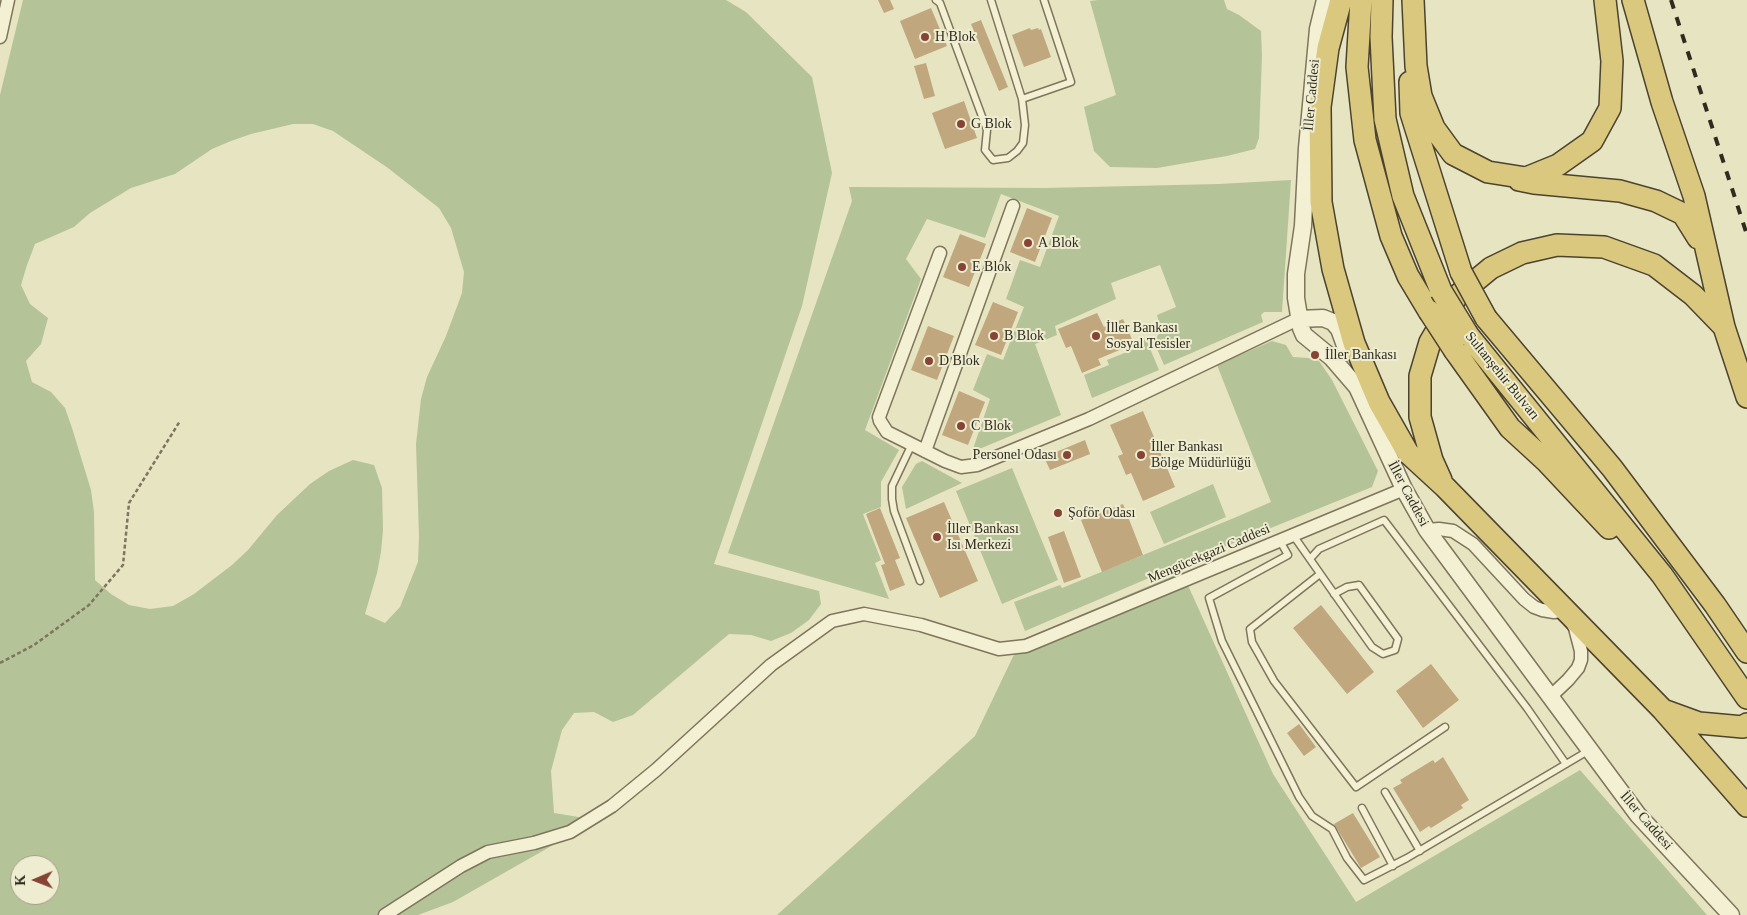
<!DOCTYPE html>
<meta charset="utf-8">
<style>
body{margin:0}
#map{position:relative;width:1747px;height:915px;overflow:hidden;background:#e7e4c2;font-family:"Times New Roman",serif}
canvas{display:block}
.north{position:absolute;left:10px;top:855px;width:50px;height:50px;box-sizing:border-box;background:#efedd1;border:1px solid #a39f89;border-radius:50%;rotate:269deg;font-size:14px;font-weight:700;line-height:20px;text-align:center;color:#302b1e}
.north::after{content:'';display:block;margin:auto;width:18px;height:22px;background:#854434;clip-path:polygon(50% 0,100% 100%,50% 72%,0 100%)}
</style>
<div id="map">
<canvas width="1747" height="915"></canvas>
<div class="north">K</div>
</div>
<script>
const c = document.querySelector('canvas').getContext('2d');
c.lineJoin = 'round';
function fillPath(path, color) {
  c.fillStyle = color;
  c.fill(path, 'evenodd');
}
function shape(rows) {
  const path = new Path2D();
  for (const r of rows) {
    path.moveTo(r[0], r[1]);
    for (let i = 2; i < r.length; i += 2) path.lineTo(r[i], r[i + 1]);
  }
  return path;
}
function trace(path, color, width, dash) {
  c.strokeStyle = color;
  c.lineWidth = width;
  c.lineCap = dash ? 'butt' : 'round';
  c.setLineDash(dash || []);
  c.stroke(path);
}
function write(font, color, halo, rows, align = 'center') {
  c.font = font + ' "Times New Roman",serif';
  c.lineWidth = 4;
  c.setLineDash([]);
  c.textBaseline = 'middle';
  c.strokeStyle = halo;
  c.fillStyle = color;
  for (const [text, x, y, turn = 0] of rows) {
    c.save();
    c.translate(x, y);
    c.rotate((+turn || 0) * Math.PI / 180);
    c.textAlign = isNaN(turn) ? turn : align;
    if (halo) c.strokeText(text, 0, 0);
    c.fillText(text, 0, 0);
    c.restore();
  }
}
fillPath(shape([
 [23,0,726,0,746,12,812,77,832,173,802,306,714,564,819,591,821,604,809,620,791,633,771,641,751,635,729,634,633,715,613,722,594,712,574,713,562,730,551,771,554,813,597,820,453,902,418,915,0,915,0,95],
 [293,124,313,124,333,131,388,168,439,208,451,228,464,272,462,293,446,336,427,377,421,399,416,444,419,536,418,562,400,607,385,623,365,614,377,573,381,552,383,530,382,488,374,465,353,460,329,471,310,484,277,515,248,550,232,565,194,594,173,606,150,609,129,605,111,594,95,580,94,512,91,490,72,428,65,408,51,392,32,382,26,361,41,344,48,318,30,304,21,285,27,265,35,244,74,227,90,213,131,188,175,174,212,149,231,141,251,134],
 [20,865,50,865,50,895,20,895],
 [1098,0,1224,0,1227,9,1239,15,1261,31,1262,56,1259,138,1255,149,1227,156,1157,168,1110,167,1094,151,1084,107,1116,95,1090,1],
 [1291,180,1282,312,1264,312,1261,315,1263,322,1164,365,1154,342,1161,330,1157,315,1176,307,1160,265,1111,283,1116,299,1055,326,1057,335,1035,344,1061,415,972,452,990,399,973,390,987,354,1003,360,1024,307,1006,299,1020,260,1040,267,1059,216,1001,194,985,238,927,219,906,259,921,279,865,430,899,450,881,482,881,507,863,514,881,560,875,563,889,599,728,553,852,201,849,187,1045,188,1219,184],
 [1146,339,1159,370,1092,398,1084,375,1109,365,1107,360,1137,348,1139,342],
 [1272,341,1286,345,1293,357,1308,358,1319,361,1332,380,1378,471,1372,487,1177,566,1025,631,1014,602,1060,585,1062,588,1234,518,1271,502,1217,365],
 [922,461,962,483,906,509,902,487,916,464],
 [1012,468,1058,580,1002,604,956,491],
 [1213,484,1226,517,1164,544,1150,512],
 [1182,572,1273,774,1356,902,1580,770,1707,915,777,915,975,736,1021,640]
]), '#b5c398');
fillPath(shape([
 [878,0,890,0,894,9,884,13],
 [931,8,947,46,915,59,900,21],
 [981,20,1008,87,999,91,971,24],
 [1030,28,1031,30,1038,28,1039,30,1041,29,1051,57,1024,67,1012,35],
 [926,63,935,96,924,99,914,66],
 [964,101,977,138,945,149,932,113],
 [1027,208,1052,218,1035,262,1010,252],
 [960,234,986,244,969,287,943,277],
 [993,302,1018,312,1001,355,975,345],
 [1097,313,1104,327,1123,319,1134,344,1098,359,1101,365,1082,373,1071,346,1066,348,1058,329],
 [928,326,954,336,937,380,911,370],
 [959,391,985,402,968,445,942,435],
 [1143,411,1175,487,1143,501,1131,473,1126,475,1118,456,1123,454,1110,425],
 [1085,440,1090,454,1050,470,1044,457],
 [944,502,978,581,940,598,906,518],
 [1123,504,1143,555,1102,572,1081,520],
 [880,508,900,558,895,560,905,585,890,591,881,565,885,564,866,514],
 [1064,531,1081,577,1064,583,1048,537],
 [1321,605,1374,672,1347,694,1293,628],
 [1431,664,1459,700,1423,728,1396,691],
 [1299,724,1316,747,1304,756,1287,733],
 [1443,757,1469,800,1461,805,1463,808,1431,828,1429,826,1420,832,1393,788,1402,783,1400,780,1433,760,1435,763],
 [1353,813,1380,857,1361,868,1334,824]
]), '#c0a77d');
const service = shape([
 [936,0,940,3,987,130,985,150,993,160,1008,158,1017,151,1023,143,1025,125,1022,99,991,0],
 [1022,99,1071,82,1044,0],
 [912,444,892,486,892,499,894,511,920,581],
 [1293,535,1340,602,1372,647,1383,654,1395,650,1398,639,1359,585,1347,587,1334,594],
 [1280,541,1288,555,1209,598,1222,641,1299,797,1312,816,1332,829,1347,858,1364,880,1407,858,1588,751],
 [1310,559,1319,549,1384,520,1527,708,1566,764],
 [1320,574,1250,629,1252,642,1274,681,1356,787,1445,727],
 [1385,792,1420,851],
 [1362,808,1393,866]
]);
const minor = shape([
 [0,37,8,0],
 [940,253,879,417,880,421,887,432,945,461,961,467,977,465,1089,419,1298,319],
 [925,451,1013,206],
 [1427,530,1439,529,1453,531,1473,544,1524,599,1534,607,1542,610,1554,612,1565,610,1575,628,1581,651,1581,660,1578,668,1568,680,1550,697],
 [385,915,461,866,488,852,534,843,570,832,612,806,656,770,771,665,832,621,864,614,921,625,999,649,1026,646,1404,489]
]);
const tertiary = shape([
 [1325,0,1318,29,1307,148,1303,226,1296,274,1296,298,1301,328,1304,335,1332,358,1357,387,1404,489,1427,530,1638,815,1731,915],
 [1298,319,1323,318,1333,322,1339,329,1347,351]
]);
const trunk = shape([
 [1341,0,1328,48,1320,107,1321,202,1333,269,1354,343,1379,402,1408,453,1445,487,1663,710,1747,806],
 [1361,0,1357,67,1365,140,1391,236,1408,276,1429,311],
 [1382,0,1381,37,1385,119,1403,196,1441,291],
 [1413,0,1416,66,1421,96,1434,128,1453,154,1488,172,1526,178,1558,165,1592,141,1610,108,1612,61,1605,0],
 [1633,0,1662,102,1694,196,1724,327,1747,397],
 [1410,82,1411,113,1461,272],
 [1519,180,1534,183,1620,191,1656,201,1683,214,1698,238],
 [1486,318,1612,468,1715,605,1747,652],
 [1468,335,1662,575,1747,698],
 [1455,351,1510,428,1547,462,1609,528],
 [1441,480,1432,460,1420,417,1420,376,1430,342,1457,296,1491,268,1522,253,1557,245,1604,247,1654,265,1693,295,1724,327],
 [1666,711,1699,723,1743,727,1747,724]
]);
trace(service, '#7e755c', 9);
trace(minor, '#7e755c', 15);
trace(tertiary, '#7e755c', 19);
trace(trunk, '#4c432f', 24);
trace(shape([
 [0,663,34,645,89,605,123,565,129,503,180,421]
]), '#7e755c', 2.5, [4, 2.5]);
trace(service, '#f3f0d4', 6);
trace(minor, '#f3f0d4', 12);
trace(tertiary, '#f3f0d4', 16);
trace(trunk, '#d9c87e', 21);
trace(shape([
 [1671,0,1747,235]
]), '#302b1e', 4, [9, 9]);
const trunkBridge = shape([
 [1461,272,1486,318],
 [1441,291,1468,335],
 [1429,311,1455,351]
]);
trace(trunkBridge, '#4c432f', 24, []);
trace(trunkBridge, '#d9c87e', 21);
for (const [x, y, r, color] of [
 [925,37,5,"#854434"],
 [961,124,5,"#854434"],
 [1028,243,5,"#854434"],
 [962,267,5,"#854434"],
 [994,336,5,"#854434"],
 [1096,336,5,"#854434"],
 [1315,355,5,"#854434"],
 [929,361,5,"#854434"],
 [961,426,5,"#854434"],
 [1067,455,5,"#854434"],
 [1141,455,5,"#854434"],
 [1058,513,5,"#854434"],
 [937,537,5,"#854434"]
]) {
  const dot = new Path2D();
  dot.arc(x, y, r, 0, 2 * Math.PI);
  c.fillStyle = color;
  c.fill(dot);
  trace(dot, '#efedd1', 2);
}
write('14px', '#302b1e', '#efedd1', [
 ["H Blok",935,37],
 ["G Blok",971,124],
 ["A Blok",1038,243],
 ["E Blok",972,267],
 ["İller Bankası",1106,328],
 ["Sosyal Tesisler",1106,344],
 ["B Blok",1004,336],
 ["İller Bankası",1325,355],
 ["D Blok",939,361],
 ["C Blok",971,426],
 ["İller Bankası",1151,447],
 ["Bölge Müdürlüğü",1151,463],
 ["Personel Odası",1057,455,"right"],
 ["Şoför Odası",1068,513],
 ["İller Bankası",947,529],
 ["Isı Merkezi",947,545]
], 'left');
write('14px', '#302b1e', '#efedd1', [
 ["İller Caddesi",1312,95,-85],
 ["Sultanşehir Bulvarı",1502,376,51],
 ["İller Caddesi",1408,494,62],
 ["Mengücekgazi Caddesi",1209,554,-23],
 ["İller Caddesi",1646,821,49]
]);
</script>
